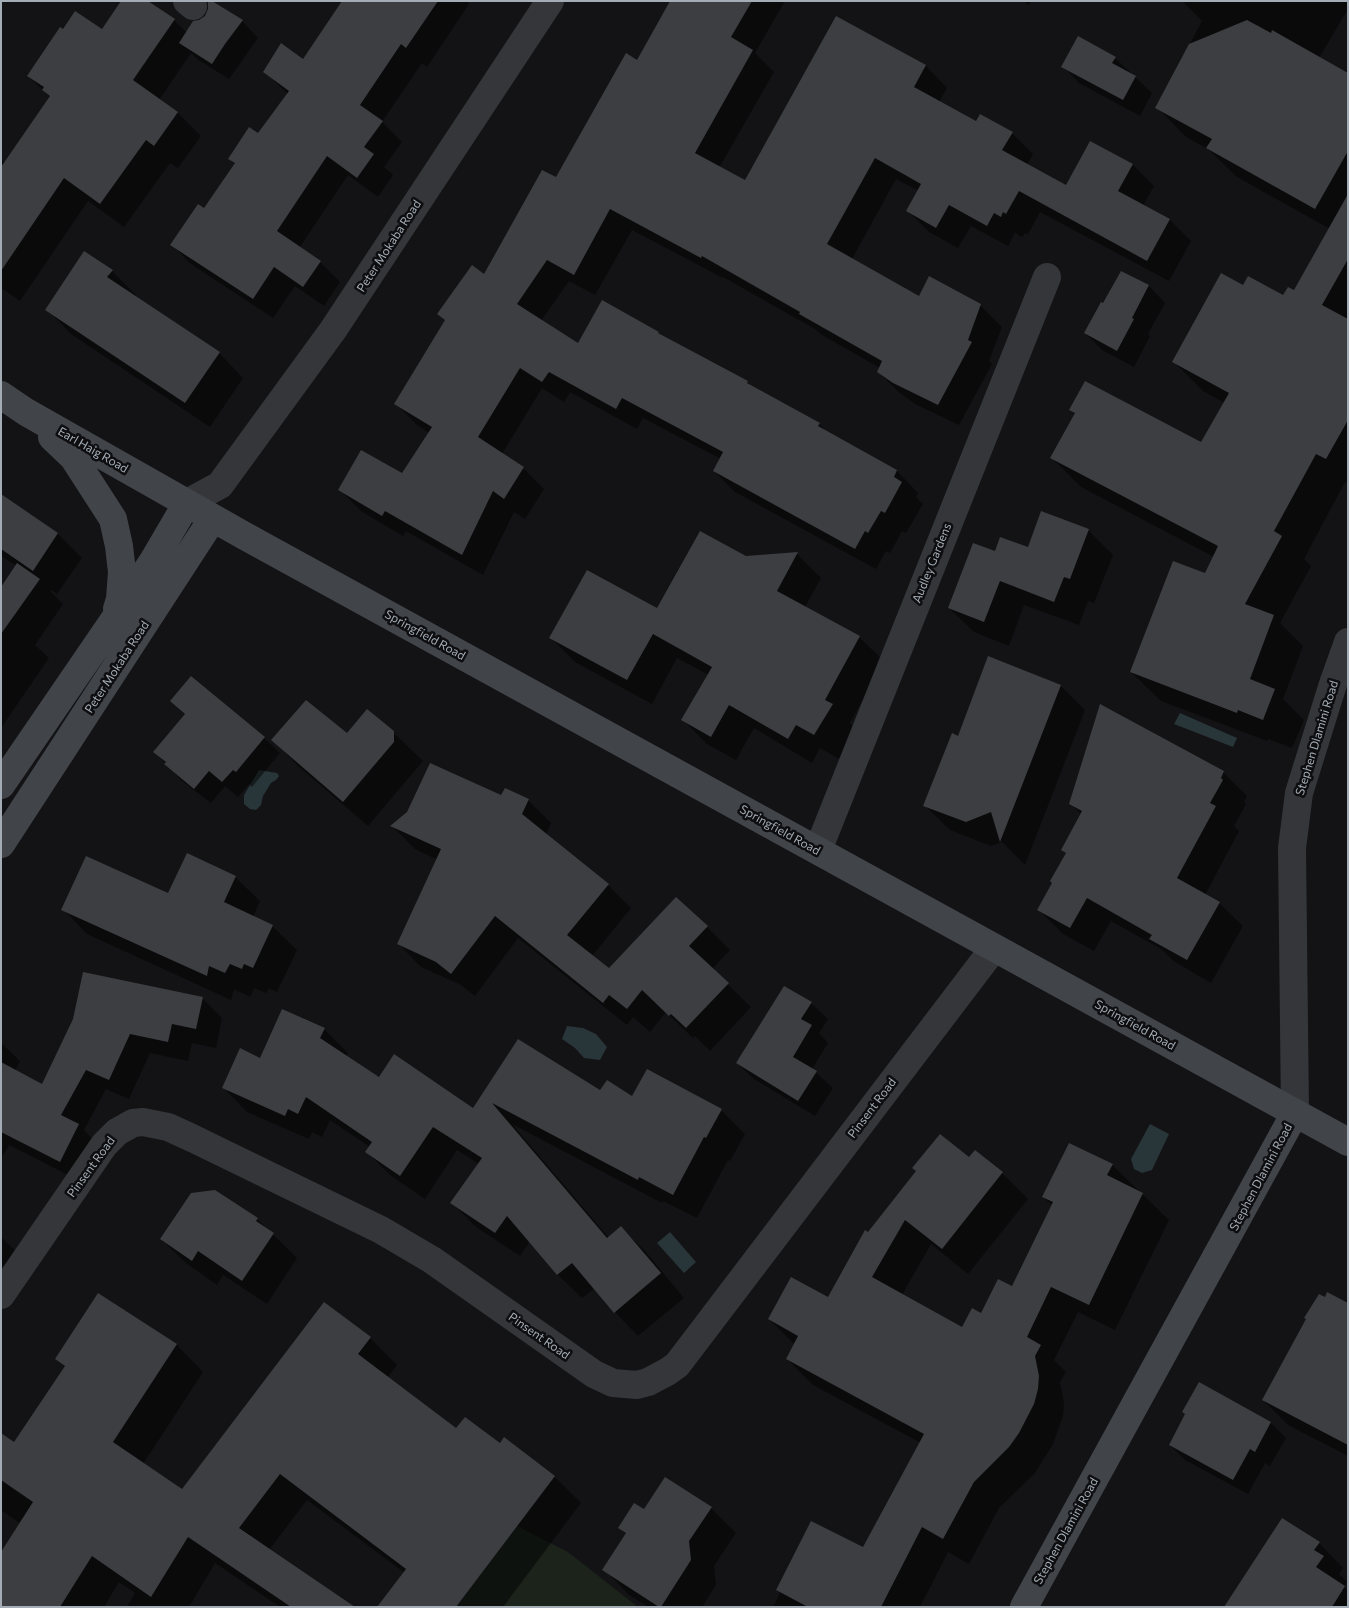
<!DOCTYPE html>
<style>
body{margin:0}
#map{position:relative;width:1349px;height:1608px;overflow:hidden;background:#131315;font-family:Commissioner,sans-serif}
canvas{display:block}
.frame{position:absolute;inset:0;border:2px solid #a4adb6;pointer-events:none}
</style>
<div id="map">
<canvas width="1349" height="1608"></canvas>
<div class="frame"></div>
</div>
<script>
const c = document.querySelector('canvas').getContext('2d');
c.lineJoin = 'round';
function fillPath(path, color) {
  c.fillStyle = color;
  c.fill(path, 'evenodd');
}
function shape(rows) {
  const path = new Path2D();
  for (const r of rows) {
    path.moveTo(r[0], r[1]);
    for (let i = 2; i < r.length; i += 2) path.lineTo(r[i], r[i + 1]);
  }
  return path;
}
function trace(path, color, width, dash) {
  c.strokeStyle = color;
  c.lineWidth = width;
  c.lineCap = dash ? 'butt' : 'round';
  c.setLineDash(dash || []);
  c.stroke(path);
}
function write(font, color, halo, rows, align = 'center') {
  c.font = font + ' Commissioner,sans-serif';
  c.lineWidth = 5;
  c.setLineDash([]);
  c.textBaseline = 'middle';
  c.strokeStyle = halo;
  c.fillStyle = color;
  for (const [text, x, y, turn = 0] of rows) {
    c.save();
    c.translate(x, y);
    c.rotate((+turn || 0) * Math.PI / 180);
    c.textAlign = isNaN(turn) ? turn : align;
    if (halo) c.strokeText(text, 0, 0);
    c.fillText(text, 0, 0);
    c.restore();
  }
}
fillPath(shape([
 [517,1526,568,1552,638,1607,456,1607]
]), '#1b231b');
fillPath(shape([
 [1180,713,1237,738,1233,747,1174,724],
 [259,770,277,773,279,776,276,780,271,783,263,796,261,805,256,810,250,809,244,804,244,795],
 [567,1026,583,1028,596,1034,607,1047,600,1060,584,1058,575,1048,562,1039],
 [1150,1124,1169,1134,1152,1170,1142,1173,1134,1169,1131,1159],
 [670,1232,696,1262,684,1273,657,1243]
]), '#283539');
fillPath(shape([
 [378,1,466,1,469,4,427,67,422,63,382,122,402,142,384,167,393,175,378,197,348,175,300,247,320,262,340,282,324,306,295,286,273,318,191,264,171,244,204,210,235,164,230,159,259,135,288,94,264,71,303,61],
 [687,1,785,1,755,53,774,72,719,168,746,182,837,18,926,66,947,88,939,102,977,122,1012,133,1033,154,1027,165,1066,187,1091,143,1133,165,1154,186,1143,206,1170,220,1191,241,1169,281,1040,212,1028,234,1025,233,1022,237,1015,233,1008,246,971,226,958,248,929,232,908,211,919,191,896,179,852,259,919,297,980,305,1002,327,989,361,992,364,959,425,915,404,900,393,878,372,880,368,822,335,815,329,723,277,723,278,632,230,595,295,569,281,541,321,578,344,658,333,747,382,753,388,819,424,829,434,897,471,918,493,916,497,923,504,906,533,902,531,890,553,886,551,876,569,735,492,714,471,721,459,643,418,637,429,570,392,564,402,542,388,502,454,523,468,544,489,525,519,514,512,483,575,406,531,403,536,361,511,340,490,402,474,429,433,417,425,396,404,446,321,439,314,485,275,557,179,638,61],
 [1023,1,1031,1,1029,5],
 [1182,1,1348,1,1348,9,1319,58,1348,74,1348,484,1345,482,1304,559,1311,566,1280,623,1303,646,1283,699,1304,720,1292,748,1268,739,1267,741,1161,701,1131,672,1206,575,1214,557,1081,487,1052,458,1075,415,1071,410,1201,444,1225,403,1203,391,1174,362,1243,287,1283,297,1295,292,1330,229,1237,177,1208,149,1186,137,1157,107,1202,21],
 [174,20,187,33,242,21,258,38,229,79,197,59,191,53,159,100,177,112,201,136,178,168,170,163,124,227,88,201,20,301,1,288,1,160,7,162,51,98,28,76,103,31],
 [1115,58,1152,93,1140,116,1079,83,1063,66],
 [112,271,136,295,135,297,219,353,243,378,210,427,71,334,47,309],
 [1122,272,1149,286,1165,303,1148,334,1150,336,1134,367,1102,350,1085,333,1104,305],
 [1,496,58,534,82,558,57,594,51,590,50,591,63,604,35,645,49,658,1,728,1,589,17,566,1,556],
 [1088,530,1113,555,1094,603,1088,601,1079,625,1024,605,1009,646,974,632,949,608,995,553,1029,549],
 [797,554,821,578,805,607,859,637,884,661,850,723,856,729,839,759,820,748,812,763,754,728,736,760,707,744,683,720,709,675,677,658,652,704,575,662,551,638,658,610,745,557],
 [1061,686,1085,710,1025,865,1002,842,991,846,950,830,925,806,958,737],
 [171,701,264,738,280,753,252,787,249,784,238,797,225,786,211,803,181,780,155,752,185,715],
 [1101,706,1223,772,1247,796,1244,802,1246,804,1234,826,1239,831,1205,895,1219,903,1243,926,1211,983,1175,962,1161,949,1111,921,1094,951,1063,934,1039,910,1067,854,1062,850,1082,815,1070,803],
 [367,710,398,737,423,761,368,826,297,765,273,740,347,735],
 [502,797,528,800,551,823,546,835,608,885,631,908,592,956,610,970,707,927,730,950,712,969,751,1007,710,1051,695,1036,693,1038,666,1012,650,1032,633,1017,627,1025,518,938,475,996,461,985,421,967,398,943,438,860,415,849,392,826],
 [235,877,260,901,253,917,272,926,297,950,277,992,269,988,266,993,254,988,250,997,234,989,231,1000,87,934,63,909,169,895],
 [202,998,222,1018,216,1048,192,1043,188,1061,150,1053,129,1099,106,1089,84,1130,99,1146,80,1181,9,1145,1,1159,1,1043,20,1061,15,1071,43,1086,75,1020],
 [811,1003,828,1019,819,1033,828,1043,812,1069,833,1088,815,1116,754,1079,737,1063],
 [324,1029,348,1053,346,1057,379,1078,473,1109,518,1040,600,1092,633,1098,721,1110,745,1134,730,1161,728,1160,697,1218,663,1201,662,1203,512,1124,609,1238,621,1228,645,1251,684,1298,638,1336,615,1312,595,1288,582,1298,558,1275,530,1241,520,1256,476,1227,452,1203,479,1164,457,1150,425,1199,390,1175,366,1151,370,1147,330,1120,322,1137,312,1132,309,1139,247,1112,224,1088,261,1059],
 [975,1152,1002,1173,1028,1199,968,1274,931,1244,902,1295,962,1328,982,1314,1013,1287,1053,1206,1043,1197,1112,1165,1169,1220,1115,1330,1078,1312,1054,1360,1066,1372,1060,1382,1064,1403,1063,1416,1053,1444,1035,1473,999,1508,969,1564,948,1552,920,1607,773,1607,780,1593,777,1590,863,1549,921,1443,813,1385,787,1359,795,1345,769,1319,829,1298,869,1233,969,1159],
 [257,1219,297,1258,267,1304,223,1275,217,1285,186,1263,161,1239],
 [1,1237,25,1260,1,1297],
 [98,1295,177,1345,203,1372,143,1464,182,1491,370,1338,397,1365,387,1378,457,1430,500,1445,504,1439,555,1477,581,1503,503,1607,379,1607,405,1573,307,1500,269,1550,352,1607,280,1607,215,1563,189,1607,127,1607,135,1593,119,1582,104,1607,1,1607,21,1524,1,1510,1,1435,14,1444,65,1367,56,1359],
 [1348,1312,1348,1456,1288,1425,1263,1400],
 [1271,1423,1286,1438,1270,1466,1265,1463,1248,1494,1185,1460,1170,1445],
 [665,1479,711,1508,736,1533,714,1566,716,1585,702,1607,648,1607,628,1594,604,1569,627,1535,619,1527,644,1511],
 [1319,1543,1343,1568,1339,1574,1347,1582,1344,1587,1348,1591,1348,1607,1225,1607]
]), '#0007');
fillPath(shape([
 [121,1,148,1,175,19,133,80,178,112,154,146,146,140,100,204,64,178,1,271,1,167,50,96,42,90,44,87,27,76,60,27,63,29,75,11,102,29],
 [208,1,212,1,243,20,225,44,212,64,179,43,193,21,199,20,205,16,208,9],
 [342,1,438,1,406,48,401,44,360,105,383,121,364,147,374,154,357,178,327,156,277,231,321,261,303,287,274,267,253,299,170,245,198,204,204,208,235,163,228,159,249,127,258,133,289,91,263,72,281,43,303,59],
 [670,1,752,1,731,37,753,50,695,153,745,180,836,16,926,65,914,87,976,121,980,114,1013,132,1002,150,1066,185,1090,141,1133,164,1118,191,1170,219,1147,261,1019,191,1006,214,1003,212,1001,217,994,213,987,226,949,205,936,228,906,211,921,184,875,158,827,244,919,296,929,276,981,304,968,340,972,342,938,405,893,383,877,372,882,361,799,314,800,312,702,256,701,258,610,209,574,275,547,260,517,304,578,343,602,300,659,332,658,333,748,381,747,383,820,423,818,426,897,470,894,477,902,482,885,513,881,511,868,533,865,531,855,549,713,471,723,452,622,398,616,409,549,372,542,382,520,368,478,437,524,467,504,499,493,491,462,555,385,511,382,516,338,490,361,450,402,473,432,427,394,404,445,320,437,314,472,265,484,274,542,170,556,177,626,53,637,60],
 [1247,20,1271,33,1272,30,1348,73,1348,151,1315,209,1206,148,1212,139,1155,108,1189,44],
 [1078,36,1116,57,1112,63,1136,76,1123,100,1061,67],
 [1348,194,1348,259,1322,305,1348,319,1348,420,1326,459,1316,454,1274,531,1282,536,1245,604,1274,615,1250,679,1275,689,1263,720,1238,710,1237,713,1130,672,1173,561,1205,573,1218,546,1050,458,1075,413,1069,410,1085,381,1201,442,1229,393,1172,362,1221,273,1243,285,1248,276,1283,295,1288,287,1294,290],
 [84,251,113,270,107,277,220,352,185,403,45,310],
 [1121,271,1149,285,1132,318,1134,319,1117,351,1084,333,1101,302,1103,303],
 [1,494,58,533,33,571,1,549],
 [1041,511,1089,529,1070,579,1064,577,1054,602,1000,581,984,622,948,608,973,543,995,551,1000,537,1028,547],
 [700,531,746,556,798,552,777,591,860,636,825,700,833,704,814,735,796,725,788,739,729,705,711,737,681,720,712,667,653,634,627,680,549,638,587,570,657,608],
 [17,563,40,579,1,634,1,587],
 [988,656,1061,685,1000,842,991,812,966,822,923,806,952,733,958,736],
 [191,676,265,737,236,772,233,770,222,782,209,771,194,789,164,764,166,762,153,752,185,714,170,701],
 [306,700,347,733,367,709,394,731,394,742,343,802,271,740],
 [1100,704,1224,771,1221,778,1223,780,1210,803,1216,806,1177,878,1220,902,1187,960,1149,939,1152,935,1087,898,1070,928,1037,910,1052,883,1050,881,1066,853,1061,850,1082,811,1069,804],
 [430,763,501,795,505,788,529,799,522,814,609,884,567,935,609,968,676,897,708,926,689,946,729,983,686,1028,671,1014,669,1016,642,990,627,1009,609,995,603,1003,495,916,451,974,436,962,397,944,441,849,390,826,407,812],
 [187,853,236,876,224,902,273,925,253,968,244,964,242,969,230,964,225,973,209,966,207,976,61,910,86,856,168,893],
 [83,972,203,997,196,1029,172,1024,168,1042,130,1034,109,1080,86,1070,61,1115,79,1124,60,1162,1,1132,1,1062,42,1084,73,1019],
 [784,986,812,1002,801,1019,812,1025,793,1057,817,1071,798,1101,736,1063],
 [282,1009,325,1028,320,1038,379,1077,394,1054,473,1108,518,1039,600,1090,607,1080,632,1096,647,1069,722,1109,706,1138,704,1137,673,1195,639,1177,638,1180,492,1103,607,1238,621,1226,661,1273,614,1313,572,1263,557,1275,507,1216,495,1233,450,1203,482,1158,433,1127,400,1176,365,1152,372,1142,306,1097,298,1114,288,1109,285,1116,222,1088,240,1048,260,1058],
 [940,1134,969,1157,975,1150,1003,1172,942,1249,905,1220,872,1277,962,1327,972,1308,981,1313,998,1279,1012,1286,1053,1202,1042,1197,1069,1143,1113,1164,1107,1175,1143,1193,1089,1305,1051,1287,1027,1337,1041,1345,1035,1356,1039,1376,1038,1389,1034,1404,1019,1433,1009,1447,974,1482,943,1539,922,1527,881,1607,808,1607,776,1590,811,1521,863,1547,924,1434,786,1359,798,1336,768,1319,791,1277,828,1297,865,1230,868,1232,916,1171,912,1168],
 [215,1190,258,1218,256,1221,274,1233,242,1281,198,1251,192,1261,160,1239,191,1193],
 [1327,1292,1348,1303,1348,1445,1262,1400,1306,1319,1304,1318,1319,1294,1325,1297],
 [98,1293,177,1344,113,1442,182,1489,324,1302,371,1337,358,1354,456,1428,465,1417,500,1443,504,1437,555,1476,456,1607,377,1607,406,1569,280,1474,239,1528,355,1607,291,1607,188,1537,151,1597,92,1556,60,1607,1,1607,1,1552,33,1502,1,1480,1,1433,14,1442,65,1366,55,1359],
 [1199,1382,1271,1422,1255,1452,1250,1449,1233,1480,1169,1445,1185,1414,1182,1412],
 [665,1477,712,1507,689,1541,691,1560,661,1607,659,1607,602,1570,626,1533,618,1528,634,1503,644,1509],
 [1282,1518,1320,1542,1314,1550,1324,1556,1316,1567,1345,1586,1332,1607,1224,1607]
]), '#3d3e42');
trace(shape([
 [187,1,193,6],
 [187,503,220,485,333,330,550,1],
 [818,850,1047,277],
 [1295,1113,1292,848,1299,793,1333,684,1348,642],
 [1,1295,104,1145,117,1132,133,1123,143,1122,168,1127,192,1138,381,1230,432,1260,594,1374,613,1383,637,1385,648,1382,667,1372,677,1365,994,948]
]), '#34363a', 28);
trace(shape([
 [1,395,26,412,243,535,1348,1142],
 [52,437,73,457,113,519,119,546,122,572,120,599,117,609],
 [1,785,114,620,153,561,187,503],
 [1,844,213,518],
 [1024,1607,1295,1113]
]), '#41454a', 28);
write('12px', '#a4adb6', '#0e0e10', [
 ["Peter Mokaba Road",389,246,-57],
 ["Earl Haig Road",93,450,30],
 ["Audley Gardens",932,563,-68],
 ["Springfield Road",425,635,29],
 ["Peter Mokaba Road",117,667,-57],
 ["Stephen Dlamini Road",1317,738,-73],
 ["Springfield Road",780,830,29],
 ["Springfield Road",1135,1025,29],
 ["Pinsent Road",872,1108,-53],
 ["Pinsent Road",91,1167,-54],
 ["Stephen Dlamini Road",1261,1177,-62],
 ["Pinsent Road",539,1336,35],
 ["Stephen Dlamini Road",1066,1531,-61]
]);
</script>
